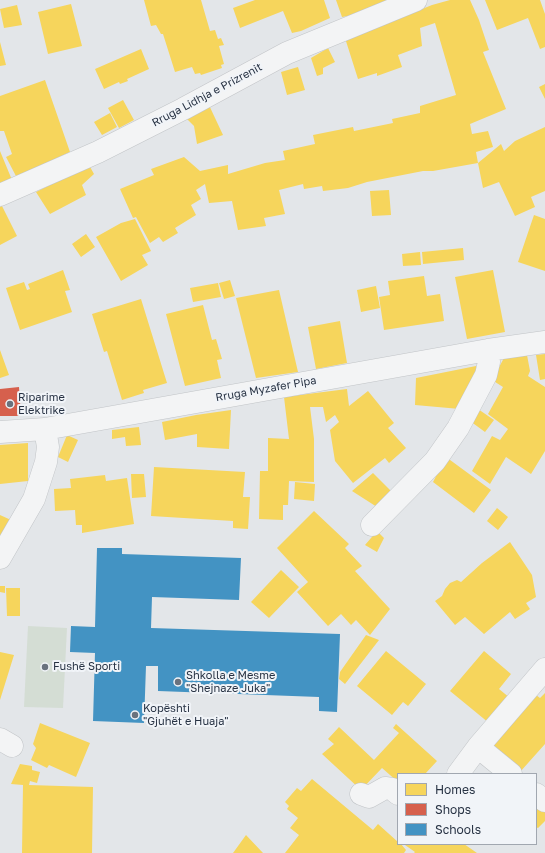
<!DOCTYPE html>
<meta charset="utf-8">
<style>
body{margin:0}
#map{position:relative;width:545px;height:853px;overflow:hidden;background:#e3e6e9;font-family:"Golos Text",sans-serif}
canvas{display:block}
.legend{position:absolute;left:397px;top:773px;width:140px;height:72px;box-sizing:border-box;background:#f1f4f8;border:1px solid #a1a7b0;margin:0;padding:5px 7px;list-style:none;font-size:12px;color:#283344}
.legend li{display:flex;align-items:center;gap:8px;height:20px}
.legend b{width:20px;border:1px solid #a1a7b0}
</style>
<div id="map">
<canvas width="545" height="853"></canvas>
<ul class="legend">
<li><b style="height:11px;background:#f6d55c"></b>Homes</li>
<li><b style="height:11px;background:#d6604d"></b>Shops</li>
<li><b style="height:11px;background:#4393c3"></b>Schools</li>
</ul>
</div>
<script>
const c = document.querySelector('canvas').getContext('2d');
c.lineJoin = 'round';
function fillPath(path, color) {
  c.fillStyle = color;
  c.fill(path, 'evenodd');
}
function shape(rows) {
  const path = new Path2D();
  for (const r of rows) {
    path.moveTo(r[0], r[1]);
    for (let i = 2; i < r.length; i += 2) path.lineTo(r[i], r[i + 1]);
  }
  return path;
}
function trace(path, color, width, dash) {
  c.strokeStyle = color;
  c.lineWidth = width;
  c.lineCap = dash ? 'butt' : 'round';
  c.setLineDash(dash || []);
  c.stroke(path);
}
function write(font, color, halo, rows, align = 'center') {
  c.font = font + ' "Golos Text",sans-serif';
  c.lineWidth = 4;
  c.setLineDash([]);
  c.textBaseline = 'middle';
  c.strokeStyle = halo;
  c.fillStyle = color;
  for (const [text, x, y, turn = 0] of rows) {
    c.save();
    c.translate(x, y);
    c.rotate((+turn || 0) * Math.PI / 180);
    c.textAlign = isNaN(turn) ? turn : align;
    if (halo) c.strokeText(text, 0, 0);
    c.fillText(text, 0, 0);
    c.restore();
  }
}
fillPath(shape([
 [28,626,67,628,63,708,24,707]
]), '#d4ddd4');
fillPath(shape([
 [144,0,201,0,210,31,215,30,218,39,221,38,224,45,219,46,224,64,221,65,222,68,201,75,200,73,195,74,192,67,175,72,163,34,161,34,156,25,151,26],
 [255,0,324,0,330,18,301,31,292,33,283,11,240,28,233,8],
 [336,0,393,0,359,14,342,17],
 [450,0,470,0,479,20,489,50,483,52,506,109,470,124,472,134,488,131,493,147,476,152,478,163,501,144,504,151,515,141,545,127,545,191,531,197,535,207,515,216,499,182,483,188,478,163,433,171,423,171,367,182,348,188,323,191,322,186,304,189,303,184,279,190,285,214,264,218,266,226,238,230,232,201,209,203,205,184,196,190,201,199,191,205,196,215,175,228,178,233,163,242,159,237,150,243,136,217,133,218,120,189,154,175,151,169,184,157,200,171,228,165,228,174,265,163,285,160,283,151,315,144,313,135,353,127,354,131,393,123,392,119,420,113,420,106,456,95,435,23,420,28,422,46,398,55,402,67,377,76,377,73,358,79,345,38,363,33,432,5],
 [485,0,540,0,545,14,545,47,540,49,528,18,497,30],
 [71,4,82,46,48,54,38,12],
 [17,5,22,25,4,28,0,9],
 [0,42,6,65,0,66],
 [328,48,335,62,323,68,323,74,317,76,311,58],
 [141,49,149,69,127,79,128,81,120,84,119,82,104,89,95,69],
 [298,67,305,90,287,95,281,72],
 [45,80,70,152,17,178,6,157,12,154,4,131,0,131,0,96],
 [545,84,545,99,539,87],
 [123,100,134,120,119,128,108,108],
 [208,103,223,135,197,144,194,126,186,118],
 [110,113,117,127,102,135,94,122],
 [0,151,12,180,0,185],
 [89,165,94,174,82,185,86,195,50,214,36,192],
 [389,190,391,215,372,216,370,191],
 [2,206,17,236,0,245,0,207],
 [534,215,545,219,545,271,518,262],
 [135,219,151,251,142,255,148,265,121,281,96,237,121,223],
 [86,234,95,247,81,257,72,244],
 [463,248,464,260,423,264,422,252],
 [420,252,421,265,403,266,402,254],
 [63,270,70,290,65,291,72,312,20,330,6,288,24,282,27,290,30,289,28,284],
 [493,270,505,332,467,339,455,277],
 [424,276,427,296,440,294,444,321,384,330,379,297,390,295,388,281],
 [230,280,235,296,224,299,219,283],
 [218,283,221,297,193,302,190,288],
 [376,286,380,308,361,312,357,290],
 [279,290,298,372,256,378,236,298],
 [141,299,167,383,143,390,144,393,122,400,107,351,104,352,92,314],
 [203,305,212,340,216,339,222,359,217,360,221,378,185,386,166,314],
 [340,321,347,363,316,369,308,327],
 [0,350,9,375,0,378],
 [545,354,545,379,540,380,536,355],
 [527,355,530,371,528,376,545,387,545,451,531,474,506,457,490,484,472,471,492,436,500,440,508,429,488,414,503,387,492,380,504,358],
 [476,366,477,377,460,409,415,405,416,378],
 [347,389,349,406,368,391,394,423,388,428,406,448,389,463,385,458,353,483,335,461,330,430,339,422,335,415,326,422,323,407,310,407,314,439,314,482,289,481,288,505,283,505,283,520,259,519,260,471,268,471,268,438,289,439,284,397],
 [478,409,494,420,485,432,470,421],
 [231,410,229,449,197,447,197,434,165,440,162,422,196,415],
 [139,427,141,445,126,446,125,437,112,439,112,430],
 [67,435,78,440,68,462,58,457],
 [28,443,28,481,0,484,0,445],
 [446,457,491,490,474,513,433,482],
 [154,467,245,472,243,497,250,497,248,529,233,528,233,521,151,516],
 [373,473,392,492,377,507,352,491],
 [131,474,144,474,146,497,132,498],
 [105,475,106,481,127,478,134,524,82,533,82,525,76,525,75,510,55,511,54,489,71,488,70,479],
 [295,482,315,484,314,501,294,499],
 [497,508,508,517,498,530,487,521],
 [314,511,349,544,345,548,362,566,355,571,390,609,370,635,356,620,351,625,341,614,328,626,297,592,308,582,277,548],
 [0,515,11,520,0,541],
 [377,531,384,538,377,552,365,545],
 [510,542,532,575,536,597,526,603,530,609,515,619,510,612,484,634,465,617,455,625,435,601,442,596,445,589,450,583,457,580,461,582,482,563],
 [281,570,299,587,269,618,251,602],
 [0,586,5,586,5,593,0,592],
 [6,588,20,588,20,616,7,616],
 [366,635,379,640,345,684,339,679,340,672],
 [386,651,426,684,408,706,403,702,392,715,357,686],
 [484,651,511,674,499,689,510,698,489,723,450,691],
 [0,652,14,655,0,700],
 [545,693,545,744,520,772,490,744,536,695,540,698],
 [40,723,90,743,76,777,49,765,47,768,31,760,36,748,33,744],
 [396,724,437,761,425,774,398,774,398,782,382,768,361,790,322,754,334,744,328,739,339,727,374,760,399,733,393,728],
 [20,764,32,766,32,770,40,772,37,783,30,781,29,785,93,787,92,853,22,853,23,785,11,784],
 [312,779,373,830,378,824,398,842,398,844,401,844,406,850,404,853,285,853,299,835,290,828,298,818,287,809,289,806,285,802,297,788,301,791],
 [536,803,545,810,545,821,538,828,536,827],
 [246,835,263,853,233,853],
 [407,844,464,844,477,853,414,853,415,852,405,845]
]), '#f6d55c');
fillPath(shape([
 [19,387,21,416,0,416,0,389]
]), '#d6604d');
fillPath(shape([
 [97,548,122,548,122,554,241,558,239,600,152,597,151,628,340,634,337,712,319,711,319,697,158,691,158,666,146,666,144,723,93,721,95,653,70,652,71,626,95,627]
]), '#4393c3');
const minor = shape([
 [0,195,98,152,183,109,287,53,416,0],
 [0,432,45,429,488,350,545,342],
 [372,525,435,461,458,428,486,375,489,362,488,350],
 [0,558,34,499,46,462,48,447,45,429],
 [0,739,12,746],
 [478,747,511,774],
 [458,774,478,747,545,669],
 [361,794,369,797,385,788,392,789,398,794],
 [536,794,545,801]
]);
trace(minor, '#c1c4c7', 23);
trace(minor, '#f3f4f5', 22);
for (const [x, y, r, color] of [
 [10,404,4,"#69727e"],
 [45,667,4,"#69727e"],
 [178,682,4,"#69727e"],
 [135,715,4,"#69727e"]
]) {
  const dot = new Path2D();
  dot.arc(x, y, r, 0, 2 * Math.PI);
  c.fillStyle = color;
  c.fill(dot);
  trace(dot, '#f1f4f8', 1.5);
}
write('11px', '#283344', '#f1f4f8', [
 ["Rruga Lidhja e Prizrenit",207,95,-28],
 ["Rruga Myzafer Pipa",266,389,-10]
]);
write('11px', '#283344', '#f1f4f8', [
 ["Riparime",18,398],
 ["Elektrike",18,411],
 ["Fushë Sporti",53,667],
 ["Shkolla e Mesme",186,676],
 ["\"Shejnaze Juka\"",186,689],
 ["Kopështi",143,709],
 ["\"Gjuhët e Huaja\"",143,722]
], 'left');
</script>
